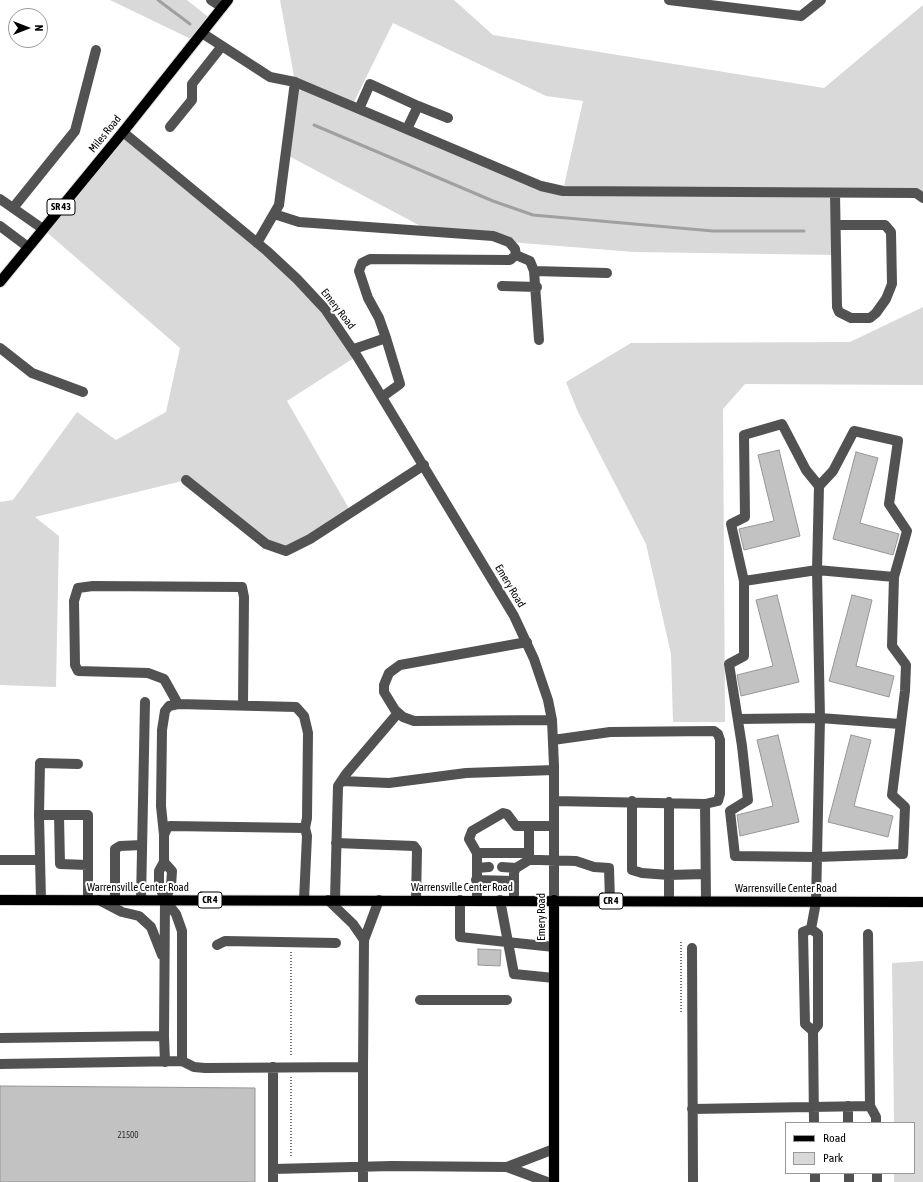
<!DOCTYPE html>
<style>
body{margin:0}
#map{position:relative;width:923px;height:1182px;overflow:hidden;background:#fff;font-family:"Asap Condensed",sans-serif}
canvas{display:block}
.legend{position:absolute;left:785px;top:1122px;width:130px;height:52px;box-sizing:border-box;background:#fff;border:1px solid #999;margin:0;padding:5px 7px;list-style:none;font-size:12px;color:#000}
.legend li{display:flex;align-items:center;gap:8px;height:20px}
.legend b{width:20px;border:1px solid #999}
.north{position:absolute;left:8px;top:8px;width:40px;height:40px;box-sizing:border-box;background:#fff;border:1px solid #999;border-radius:50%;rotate:90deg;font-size:11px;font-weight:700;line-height:16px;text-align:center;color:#000}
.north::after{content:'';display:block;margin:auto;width:14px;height:18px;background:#000;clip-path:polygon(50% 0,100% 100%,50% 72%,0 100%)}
</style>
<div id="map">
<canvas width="923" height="1182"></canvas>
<ul class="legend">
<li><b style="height:5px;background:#000"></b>Road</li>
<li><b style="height:11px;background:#d9d9d9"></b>Park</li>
</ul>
<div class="north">N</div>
</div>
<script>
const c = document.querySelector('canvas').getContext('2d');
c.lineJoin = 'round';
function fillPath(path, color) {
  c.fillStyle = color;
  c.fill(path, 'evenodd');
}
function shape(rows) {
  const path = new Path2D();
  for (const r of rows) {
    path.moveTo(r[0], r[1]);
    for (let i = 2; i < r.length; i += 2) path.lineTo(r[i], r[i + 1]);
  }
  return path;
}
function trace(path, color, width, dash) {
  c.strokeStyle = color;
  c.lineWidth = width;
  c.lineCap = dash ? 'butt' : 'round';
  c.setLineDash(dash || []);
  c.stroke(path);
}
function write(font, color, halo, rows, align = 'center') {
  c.font = font + ' "Asap Condensed",sans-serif';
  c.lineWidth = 4;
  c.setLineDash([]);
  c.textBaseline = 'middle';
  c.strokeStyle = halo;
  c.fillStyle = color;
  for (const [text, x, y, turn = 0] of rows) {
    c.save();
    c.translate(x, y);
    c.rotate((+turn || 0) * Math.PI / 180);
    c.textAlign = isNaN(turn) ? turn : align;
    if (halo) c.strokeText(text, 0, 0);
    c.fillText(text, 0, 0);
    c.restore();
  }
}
fillPath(shape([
 [110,0,187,0,212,20,195,41],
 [280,0,454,0,493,35,824,88,923,5,923,198,835,193,836,255,634,252,509,242,428,230,285,154,295,82],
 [393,23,546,96,583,101,563,190,352,106],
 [123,132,283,266,357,356,287,401,351,512,286,551,266,544,186,480,35,517,59,536,56,687,0,685,0,502,13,500,77,412,116,440,166,412,180,348,43,229],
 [923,307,923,385,745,384,723,409,725,722,673,722,671,654,646,544,578,412,566,382,631,343,850,342],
 [923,961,923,1182,894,1182,894,1173,914,1173,914,1123,894,1123,892,963]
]), '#d9d9d9');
trace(shape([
 [158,0,190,24],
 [314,125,493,201,533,215,713,231,804,231]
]), '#a0a0a0', 3);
const building = shape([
 [779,450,800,536,744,550,739,529,774,521,758,455,779,450],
 [856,452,878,458,860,523,899,534,893,555,833,539,856,452],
 [777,595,799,682,741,696,737,675,773,666,756,600,777,595],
 [852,595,872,600,856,666,894,676,889,697,829,681,852,595],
 [778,735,799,822,740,836,737,815,773,806,757,740,778,735],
 [851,735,871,740,854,806,893,816,888,837,828,822,851,735],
 [478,949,501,950,500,966,478,965,478,949],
 [0,1086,255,1088,255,1182,0,1182,0,1086]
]);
fillPath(building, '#c2c2c2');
trace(building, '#969696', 1);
const major = shape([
 [0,282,123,132,228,0],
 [0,900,923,902],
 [554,900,554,1182]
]);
trace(major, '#dbdbdb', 12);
trace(shape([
 [681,942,681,1012],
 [291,952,291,1057],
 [291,1156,291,1077]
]), '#747474', 2, [1, 2]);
trace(shape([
 [211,0,222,7],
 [669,0,801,16,821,0],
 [202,33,270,77,295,82,541,186,563,191,916,193,923,198],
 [418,106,448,118],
 [359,109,370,84,418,106,407,129],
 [170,127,192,100,192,84,222,46],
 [123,132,267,251,297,279,325,309,357,356,514,616,534,659,548,700,552,720,554,766,554,900],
 [835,193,837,307,839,312,851,318,870,318,876,313,886,299,892,284,891,232,885,225,836,225],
 [0,199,43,229],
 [13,208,75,131,96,50],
 [274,214,299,222,493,236,509,242,515,249,516,255,510,260,370,259,362,263,359,271,368,298,379,318,386,338],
 [0,226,28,247],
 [257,243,279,205,295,82],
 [516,255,530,261,534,271,539,340],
 [534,271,607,273],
 [502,286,537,287],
 [0,348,32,373,83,392],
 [354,349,386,338,400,384,382,397],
 [186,480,266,544,286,551,310,539,424,465],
 [819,486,833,471,854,431,898,441,889,504,907,531,894,577],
 [744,581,817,570,894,577,892,646,906,665,905,691,892,795,905,807,903,854,817,857,735,856,730,811,748,800,742,746,729,664,744,656,744,581,731,524,745,517,744,435,782,424,806,470,819,486,817,570,820,718,817,857,816,902,811,929],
 [527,642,400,665,389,673,384,685,384,692,395,710,403,717,414,721,552,720],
 [243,705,244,597,242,587,93,586,78,588,74,601,75,665,78,671,148,673,164,679,178,704,296,707,304,716,308,733,307,818,305,828],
 [738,719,820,718,900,724],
 [553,740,610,732,714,731,718,734,720,740,720,794,718,801,705,804,554,801],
 [342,781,389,783,466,773,554,770],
 [632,801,632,870,642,873,669,875,705,874],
 [705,804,706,901],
 [39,815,41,900],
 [59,815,39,815,40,763,78,764],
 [529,826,529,858],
 [164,835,161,806,162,730,165,711,169,706,178,704],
 [336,843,414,846,417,850,416,900],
 [477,853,529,853],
 [0,860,40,860],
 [164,862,172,871,171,886,165,900,164,1036,165,1062],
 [88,865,60,864,59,815,88,815,88,900],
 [502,867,516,868],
 [477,868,489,867],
 [476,880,514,881],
 [99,900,122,912,139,916,151,927,162,955],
 [115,900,115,849,120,846,142,845],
 [141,900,145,702],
 [328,900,353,924,364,940,379,900],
 [335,900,338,786,346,774,398,713],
 [460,900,460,937,554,947],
 [500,900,514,974,554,978],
 [514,900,514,872,516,868,529,860,539,860,576,861,594,867,609,868,610,901],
 [477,901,477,853,469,839,472,831,503,813,507,814,516,826,554,826],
 [669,901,669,802],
 [811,929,818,934,818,1025,813,1031,805,1024,803,932,811,929],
 [868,934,870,1106,876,1117,876,1123],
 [217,945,225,941,336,943],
 [692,948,693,1182],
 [420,1000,507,1000],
 [813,1031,814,1123],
 [0,1038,164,1036],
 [182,1061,182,931,176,914,165,900,159,885,159,871,164,862,164,835,167,828,170,826,305,828,307,836,304,900],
 [0,1064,182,1061,194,1067,205,1068,363,1067,364,940],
 [363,1067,363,1182],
 [848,1106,848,1123],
 [692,1109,870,1106],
 [273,1169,392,1166,507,1167],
 [815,1173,815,1182],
 [849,1173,849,1182],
 [877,1173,877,1182],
 [273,1182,273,1067],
 [547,1182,507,1167,554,1149]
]), '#525252', 10);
trace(major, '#000', 10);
write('9px', '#303030', null, [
 ["21500",128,1135]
]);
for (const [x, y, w] of [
 [61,207,28],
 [210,900,24],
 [611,901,24]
]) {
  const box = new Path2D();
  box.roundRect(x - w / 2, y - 8, w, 16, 3);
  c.fillStyle = '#fff';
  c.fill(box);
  trace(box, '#000', 1);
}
write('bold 10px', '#000', null, [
 ["SR 43",61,207],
 ["CR 4",210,900],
 ["CR 4",611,901]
]);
write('11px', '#000', '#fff', [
 ["Miles Road",105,134,-51],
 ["Emery Road",338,309,52],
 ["Emery Road",510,586,59],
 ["Warrensville Center Road",138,888],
 ["Warrensville Center Road",462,888],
 ["Warrensville Center Road",786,889],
 ["Emery Road",542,917,-90]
]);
</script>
